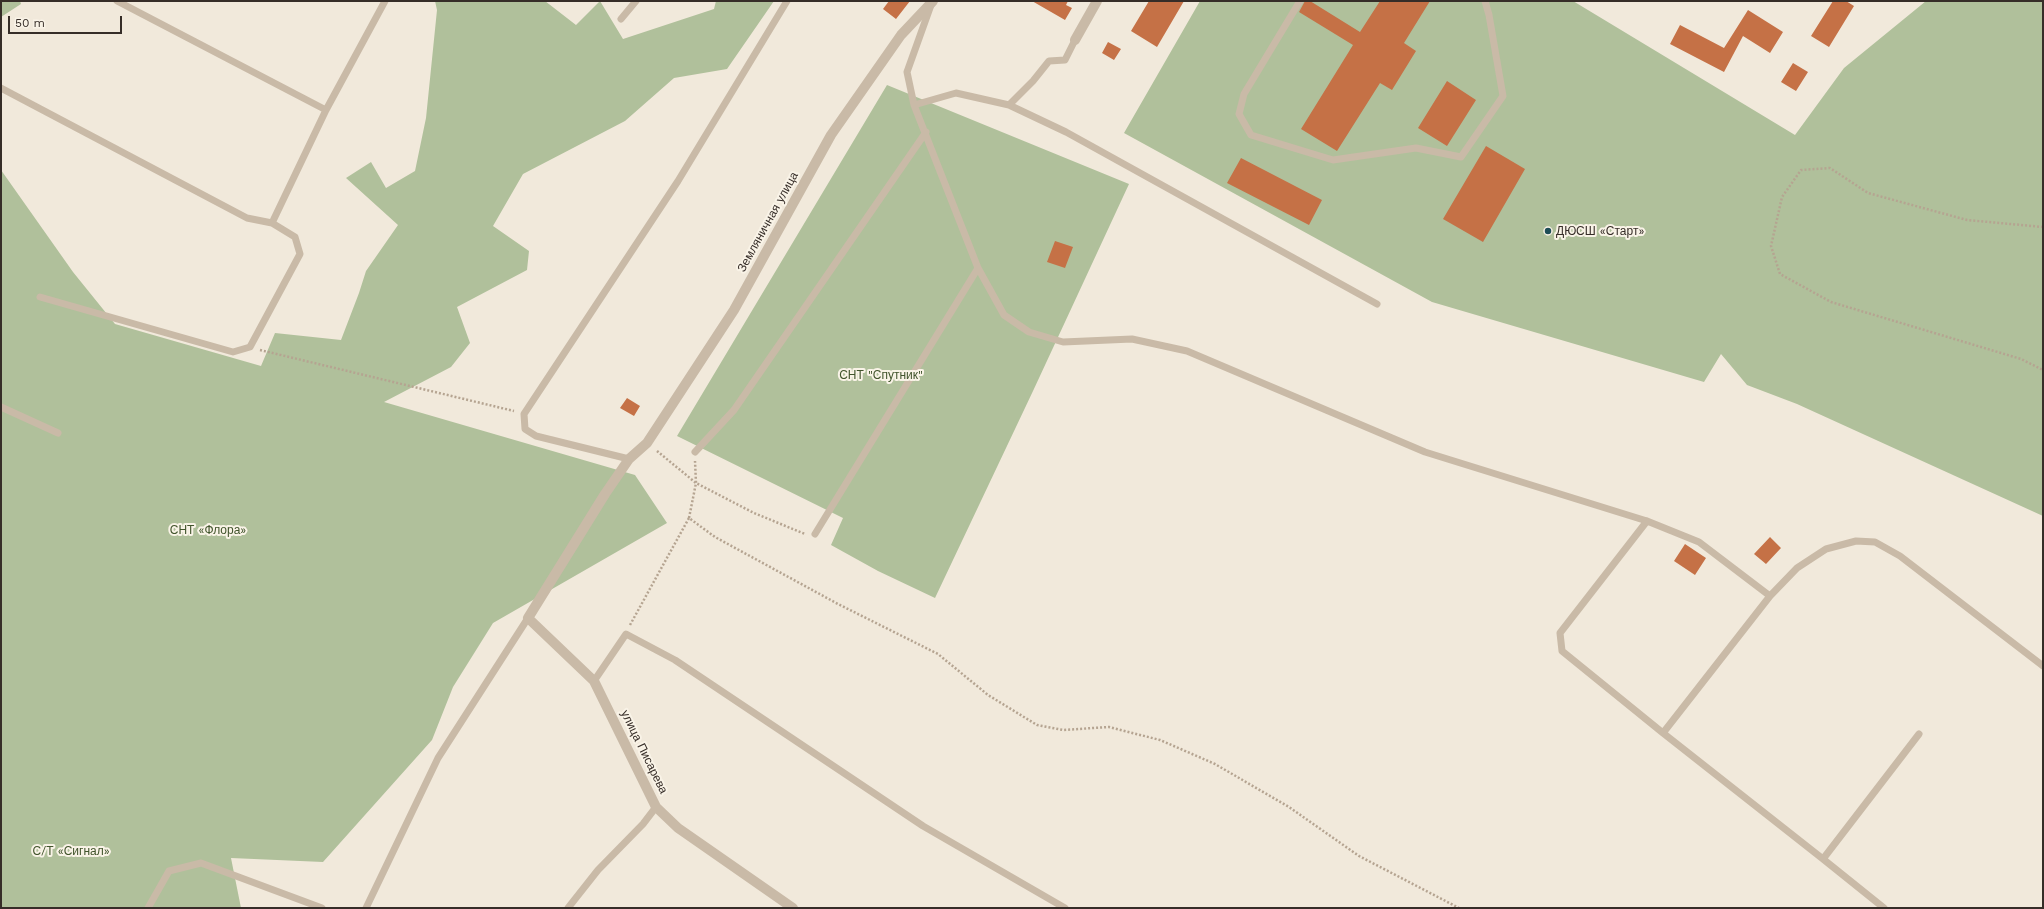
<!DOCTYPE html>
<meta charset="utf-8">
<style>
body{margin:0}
#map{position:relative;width:2044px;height:909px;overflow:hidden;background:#f1e9db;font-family:"Work Sans",sans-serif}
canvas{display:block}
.frame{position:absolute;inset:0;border:2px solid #362d28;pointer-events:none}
.scale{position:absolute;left:8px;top:16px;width:114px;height:18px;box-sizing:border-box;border:2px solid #362d28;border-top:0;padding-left:5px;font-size:12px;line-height:14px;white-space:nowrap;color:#362d28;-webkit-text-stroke:3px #f9f3e7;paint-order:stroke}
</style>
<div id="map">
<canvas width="2044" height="909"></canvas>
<div class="frame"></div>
<div class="scale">50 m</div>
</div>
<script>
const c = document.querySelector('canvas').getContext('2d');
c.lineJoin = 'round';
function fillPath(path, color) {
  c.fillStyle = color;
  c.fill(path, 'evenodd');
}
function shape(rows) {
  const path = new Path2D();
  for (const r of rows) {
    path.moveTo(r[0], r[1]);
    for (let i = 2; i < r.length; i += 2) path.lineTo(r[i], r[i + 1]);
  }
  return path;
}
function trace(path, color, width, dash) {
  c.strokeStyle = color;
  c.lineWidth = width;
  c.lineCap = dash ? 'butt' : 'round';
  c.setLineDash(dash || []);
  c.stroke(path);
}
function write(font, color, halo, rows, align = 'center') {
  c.font = font + ' "Work Sans",sans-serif';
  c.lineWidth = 4;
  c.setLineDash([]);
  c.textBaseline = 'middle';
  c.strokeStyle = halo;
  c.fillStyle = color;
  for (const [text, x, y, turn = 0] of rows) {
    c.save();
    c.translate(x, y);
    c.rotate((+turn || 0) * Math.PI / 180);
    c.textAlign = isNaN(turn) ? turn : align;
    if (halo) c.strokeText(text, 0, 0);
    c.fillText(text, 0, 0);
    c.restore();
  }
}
fillPath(shape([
 [1,1,20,1,21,4,1,17],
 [435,1,545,1,576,25,600,1,623,39,714,9,716,1,774,1,727,69,674,78,625,121,523,174,493,226,529,251,527,270,457,307,470,343,451,367,384,402,635,475,667,523,493,623,453,687,432,740,323,862,231,858,241,908,1,908,1,170,73,272,115,324,261,366,275,333,341,340,359,293,366,271,398,225,346,178,371,162,386,188,415,171,426,118,437,10],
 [1200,1,1573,1,1795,135,1844,68,1926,1,2043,1,2043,516,1797,404,1747,385,1721,354,1704,382,1432,302,1124,133],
 [887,85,1129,184,1033,391,935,598,878,571,831,545,843,518,677,436]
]), '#b0c09b');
fillPath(shape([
 [889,1,910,1,896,19,883,9],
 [1032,1,1068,1,1066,5,1072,8,1065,20],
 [1149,1,1184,1,1157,47,1131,31],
 [1305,1,1310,1,1360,32,1380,1,1430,1,1404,43,1416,51,1392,90,1380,83,1337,151,1301,129,1353,45,1299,12],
 [1833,1,1846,1,1854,6,1829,47,1811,36],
 [1748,10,1783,32,1770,53,1743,36,1724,72,1670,44,1680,25,1724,48],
 [1108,42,1121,49,1114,60,1102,53],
 [1793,63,1808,72,1796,91,1781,82],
 [1447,81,1476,100,1447,146,1418,128],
 [1486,146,1525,169,1483,242,1443,219],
 [1241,158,1322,200,1309,225,1227,183],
 [1055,241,1073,247,1065,268,1047,262],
 [627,398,640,406,634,416,620,408],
 [1770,537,1781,548,1766,564,1754,554],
 [1685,544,1706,558,1695,575,1674,561]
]), '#c57146');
trace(shape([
 [2043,227,1967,220,1868,193,1830,168,1801,170,1782,197,1771,246,1780,274,1831,302,2021,359,2043,370],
 [260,350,514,411],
 [657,451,696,483,754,513,805,534],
 [689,518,696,483,695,461],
 [630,625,689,518,715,537,838,604,938,654,988,695,1037,725,1063,730,1109,727,1160,740,1215,764,1289,807,1359,856,1459,908]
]), '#b5a491', 2.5, [2, 2]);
trace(shape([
 [117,1,326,110],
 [1300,1,1244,94,1239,114,1251,135,1333,160,1416,148,1461,157,1503,96,1489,15,1485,1],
 [931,5,907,72,914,105,978,268,1004,315,1029,332,1063,342,1132,339,1187,351,1425,452,1647,521,1699,542,1770,596,1797,568,1826,549,1856,541,1875,542,1900,556,2043,666],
 [621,19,636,1],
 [1,88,247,218,272,223,295,237,300,254,250,347,233,352,40,297],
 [914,105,956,93,1009,105,1066,132,1377,304],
 [1009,105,1033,81,1049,61,1065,60,1075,40],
 [272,223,326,110,385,1],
 [1,407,58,433],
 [695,452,734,410,926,132],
 [629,459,536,436,525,429,524,414,678,181,787,1],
 [1647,521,1560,633,1562,651,1663,733],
 [815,534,978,268],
 [1770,596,1663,733,1823,859],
 [594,681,626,634,675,660,923,826,1065,908],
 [148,908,169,871,201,863,322,908],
 [366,908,438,758,528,618],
 [568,908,598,870,643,824,656,807],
 [1884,908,1823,859,1919,734]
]), '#c9baa7', 7);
trace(shape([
 [1075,40,1097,1],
 [793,908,678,828,656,807,594,681,528,618,605,494,629,459,647,443,734,310,831,135,901,35,933,1]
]), '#c9baa7', 10);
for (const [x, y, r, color] of [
 [1548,231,4,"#1e4d57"]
]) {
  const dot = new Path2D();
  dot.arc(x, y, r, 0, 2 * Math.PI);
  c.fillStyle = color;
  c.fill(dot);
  trace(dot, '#f9f3e7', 1.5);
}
write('12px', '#362d28', '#f9f3e7', [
 ["Земляничная улица",768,222,-61],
 ["улица Писарева",644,752,64]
]);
write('12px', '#362d28', '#f9f3e7', [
 ["ДЮСШ «Старт»",1556,231]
], 'left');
write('12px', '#41542c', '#f9f3e7', [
 ["СНТ \"Спутник\"",881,375],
 ["СНТ «Флора»",208,530],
 ["С/Т «Сигнал»",71,851]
]);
</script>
